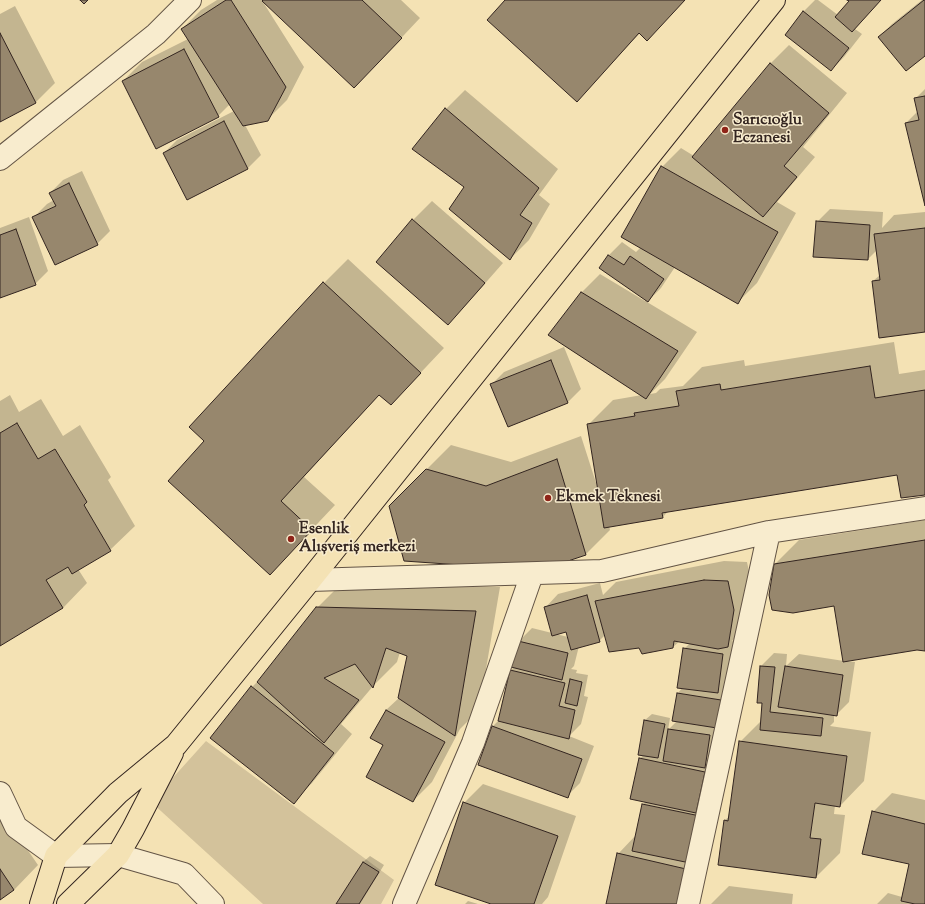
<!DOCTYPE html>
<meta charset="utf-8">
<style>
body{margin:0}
canvas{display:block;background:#f4e2b4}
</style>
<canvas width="925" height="904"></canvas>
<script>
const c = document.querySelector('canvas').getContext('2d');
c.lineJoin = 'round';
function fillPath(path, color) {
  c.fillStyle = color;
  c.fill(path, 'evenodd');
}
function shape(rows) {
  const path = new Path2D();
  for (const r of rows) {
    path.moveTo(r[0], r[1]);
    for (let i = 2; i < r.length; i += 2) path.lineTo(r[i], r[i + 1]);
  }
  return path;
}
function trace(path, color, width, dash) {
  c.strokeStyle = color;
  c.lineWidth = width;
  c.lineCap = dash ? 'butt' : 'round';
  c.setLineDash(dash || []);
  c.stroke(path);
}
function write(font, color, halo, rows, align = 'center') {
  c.font = font + ' "Sorts Mill Goudy",serif';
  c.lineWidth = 3;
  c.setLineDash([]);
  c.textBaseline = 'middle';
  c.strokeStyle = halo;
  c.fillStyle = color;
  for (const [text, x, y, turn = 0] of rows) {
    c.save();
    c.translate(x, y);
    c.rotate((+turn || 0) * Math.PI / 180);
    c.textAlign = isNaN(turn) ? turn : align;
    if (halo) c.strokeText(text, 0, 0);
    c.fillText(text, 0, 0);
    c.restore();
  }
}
fillPath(shape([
 [206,741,394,880,381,904,263,904,151,802]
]), '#d3c29b');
fillPath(shape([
 [217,0,262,0,263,2,265,0,401,0,420,18,373,68,263,2,304,67,287,100,267,120,245,125,261,155,248,168,187,199,164,153,177,140,234,111,230,104,218,116,123,81,142,62,188,39,182,29,201,10],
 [507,0,685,0,647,39,640,33,576,101],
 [815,0,818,0,838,15,850,1,849,0,881,0,855,29,862,34,844,57,831,70,803,12],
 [922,0,925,0,925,54,879,37,892,24],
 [15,6,55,83,36,102,0,121,0,14],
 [789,45,847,93,803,147,815,157,777,202,796,213,757,283,738,302,675,267,661,288,647,302,697,332,665,379,650,394,656,393,660,389,683,386,702,367,744,360,745,366,894,342,899,374,925,370,925,494,898,474,669,510,663,517,609,526,610,530,586,554,562,562,390,506,451,445,511,462,581,436,597,486,598,486,588,425,613,400,642,395,581,293,600,274,645,301,646,299,600,268,609,255,622,242,636,252,641,247,662,167,681,148,694,156,770,64],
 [925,89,925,202,906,123,918,111,915,99],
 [465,90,558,169,539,195,550,204,529,240,510,259,466,186,413,149,446,109],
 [82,171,110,231,97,244,34,217,47,204,54,200,50,193,63,180],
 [432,201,503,263,466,305,447,323,413,220],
 [830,209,883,212,882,228,894,215,925,212,925,331,873,281,880,275,877,250,868,259,817,222],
 [29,217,48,271,35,284,0,297,0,228],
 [348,259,444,348,391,404,380,394,304,477,335,505,270,574,205,441,324,283],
 [564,347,581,389,568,402,508,426,491,385,504,372],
 [10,395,19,412,41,399,63,436,80,425,111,477,108,480,135,526,110,550,78,569,87,583,63,608,0,645,0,401],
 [925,520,925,650,917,649,844,661,855,662,849,702,836,715,834,715,834,722,830,726,871,732,864,781,840,806,835,805,834,814,845,815,840,853,816,877,725,820,730,816,740,742,762,720,763,702,761,666,774,653,787,654,786,666,799,654,844,661,835,605,775,564,799,540],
 [724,561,747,562,753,591,746,627,732,641,735,642,730,679,724,685,734,687,693,904,607,904,618,854,636,835,643,804,646,801,640,758,644,755,645,720,652,714,670,718,668,730,677,721,678,693,683,687,684,649,690,643,680,641,673,647,640,647,605,635,599,641,579,646,574,666,571,669,577,670,576,673,588,675,584,696,588,697,581,724,569,736,594,746,580,783,567,796,479,764,493,726,499,720,511,670,514,667,519,641,532,628,552,633,545,608,558,594,600,583,603,595,616,582],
 [567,631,568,637,556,634],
 [342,583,500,587,479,710,460,729,432,782,413,801,384,745,371,738,386,710,400,697,408,656,400,652,397,662,374,685,341,724,352,734,312,783,293,802,252,687,262,677,317,608],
 [483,784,576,816,548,897,542,904,494,904,464,803],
 [892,793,925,800,925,904,877,904,888,893,902,897,910,864,873,812],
 [0,810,38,865,14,890,0,899],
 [370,856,384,865,360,904,338,904,363,862],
 [729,886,793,894,792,904,711,904],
 [468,901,478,904,465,904]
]), '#0003');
const building = shape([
 [80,0,88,0,84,4,80,0],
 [226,0,231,0,286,87,268,121,243,126,181,29,226,0],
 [263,0,362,0,402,38,354,88,262,1,263,0],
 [505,0,685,0,647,41,639,33,577,102,487,20,505,0],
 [847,0,881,0,852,32,835,17,849,1,847,0],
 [924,0,925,0,925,56,906,71,878,37,924,0],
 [803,11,849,48,831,71,785,35,803,11],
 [0,33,36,103,0,122,0,33],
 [184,49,219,117,156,149,122,81,184,49],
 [770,63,829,113,784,166,797,177,763,217,692,157,770,63],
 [925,96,925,206,905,123,919,120,914,98,925,96],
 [445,108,539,188,520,215,532,223,510,260,449,209,464,187,412,149,445,108],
 [224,121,248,169,187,200,163,153,224,121],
 [661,166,778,232,738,304,621,237,661,166],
 [69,183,98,245,55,265,32,217,56,206,49,193,69,183],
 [412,219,485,283,448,325,376,262,412,219],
 [816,221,870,225,868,260,813,257,816,221],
 [925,228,925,332,879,338,872,281,880,280,874,234,925,228],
 [16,229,36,285,0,298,0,235,16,229],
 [608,255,624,265,630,256,664,279,648,302,599,268,608,255],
 [323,282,421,373,391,405,379,395,281,501,312,530,270,575,168,481,204,441,189,427,323,282],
 [581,292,678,351,646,399,548,335,581,292],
 [551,360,568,403,508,427,490,384,551,360],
 [870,366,875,398,925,390,925,495,901,498,897,475,662,513,663,518,604,528,587,424,635,416,634,413,679,406,676,391,720,384,721,390,870,366],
 [17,423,38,459,55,449,87,502,84,505,111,551,72,574,68,567,46,580,63,608,0,646,0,433,17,423],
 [557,459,586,555,562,563,504,568,404,561,389,506,426,469,486,486,557,459],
 [925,540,925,651,917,650,843,662,834,606,793,613,772,610,769,595,774,564,925,540],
 [704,580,728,581,734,610,728,647,718,649,674,641,673,648,642,654,639,648,609,652,595,601,704,580],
 [587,595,600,642,571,650,566,632,552,636,544,607,587,595],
 [316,607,476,611,455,736,398,698,407,656,386,648,373,688,355,664,324,678,359,700,324,743,257,682,316,607],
 [518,641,568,653,562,680,511,667,518,641],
 [683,648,723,654,718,693,677,688,683,648],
 [760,666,775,667,770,712,823,718,821,736,760,730,762,703,757,703,760,666],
 [785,666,843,675,837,716,778,707,785,666],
 [510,670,565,683,559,706,575,710,569,739,498,721,510,670],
 [570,679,582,682,577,706,565,703,570,679],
 [251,686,334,753,294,804,210,738,251,686],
 [677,693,721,700,717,728,672,721,677,693],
 [386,710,445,742,413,802,366,777,383,745,370,738,386,710],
 [644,720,665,724,658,758,638,755,644,720],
 [492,726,582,759,568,798,478,765,492,726],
 [668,729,710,735,705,768,663,761,668,729],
 [739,741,847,756,840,807,815,803,810,838,821,839,816,878,718,865,724,820,728,821,739,741],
 [639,758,705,772,696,813,630,799,639,758],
 [463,802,558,836,534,904,491,904,435,885,463,802],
 [642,804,700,816,690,863,632,851,642,804],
 [872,811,925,824,925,904,915,904,901,901,909,864,862,854,872,811],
 [617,853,686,869,679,904,606,904,617,853],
 [363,862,379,872,359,904,336,904,363,862],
 [0,869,14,890,0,900,0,869]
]);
fillPath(building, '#97876d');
trace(building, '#332520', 1);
const minor = shape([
 [0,159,156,34,190,0],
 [310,580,602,571,769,532,925,508],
 [0,793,16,827,56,856,118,855,184,874,213,904],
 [404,904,473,743,532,574],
 [688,904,769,532]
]);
const major = shape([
 [41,904,56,856,118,793,176,745,310,580,774,0],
 [68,904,118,855,133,829,172,753]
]);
trace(minor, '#635445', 24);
trace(major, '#332520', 24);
trace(minor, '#f8ecce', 22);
trace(major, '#f4e2b4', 22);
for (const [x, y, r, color] of [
 [725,130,4,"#8f2418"],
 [548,498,4,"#8f2418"],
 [291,539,4,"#8f2418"]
]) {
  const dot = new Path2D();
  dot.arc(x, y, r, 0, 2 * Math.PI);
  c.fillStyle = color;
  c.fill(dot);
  trace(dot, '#f8ecce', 1.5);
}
write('bold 16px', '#332520', '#f8ecce', [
 ["Sarıcıoğlu",733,121],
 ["Eczanesi",733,139],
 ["Ekmek Teknesi",556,498],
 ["Esenlik",299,530],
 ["Alışveriş merkezi",299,548]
], 'left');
</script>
